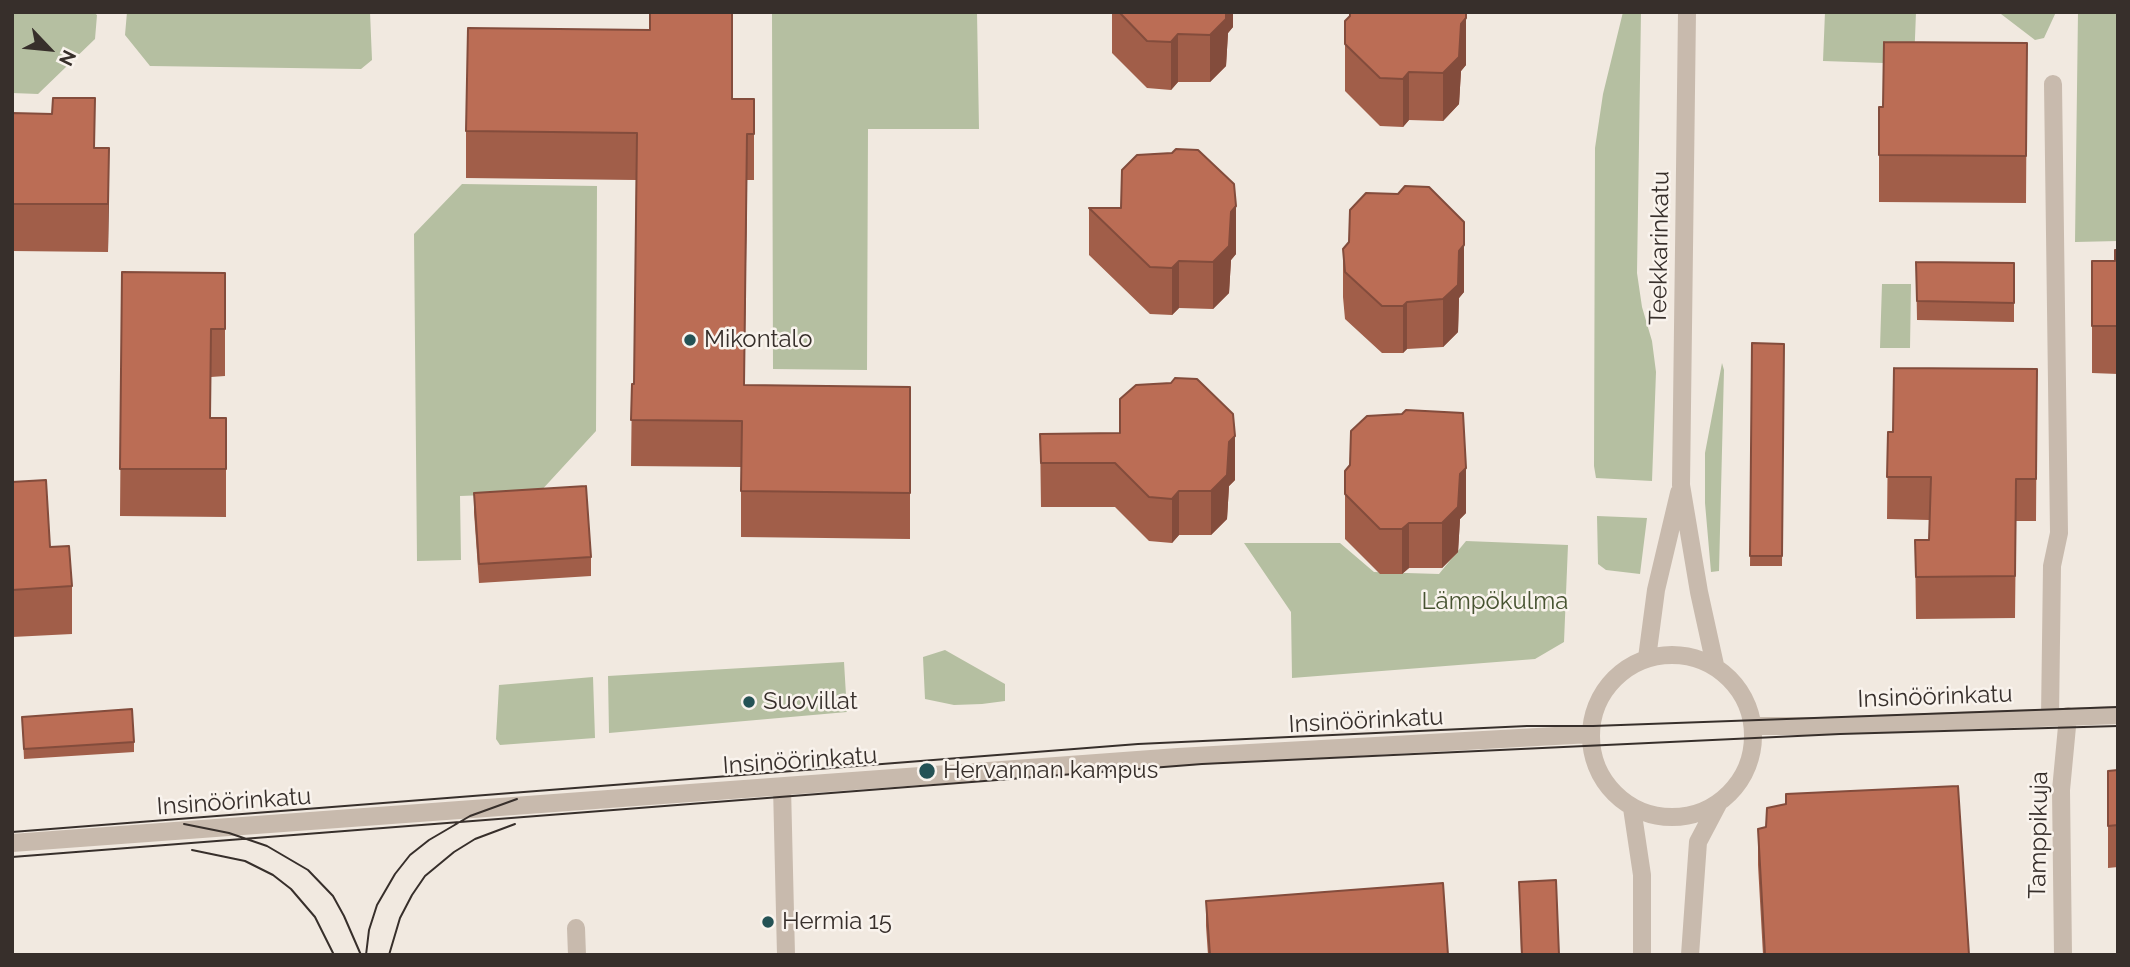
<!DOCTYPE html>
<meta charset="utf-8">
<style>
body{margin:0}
#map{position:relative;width:2130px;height:967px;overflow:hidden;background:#f1e9e0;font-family:Raleway,sans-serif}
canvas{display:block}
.frame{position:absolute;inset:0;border:14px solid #372f2b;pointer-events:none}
.north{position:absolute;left:14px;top:14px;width:70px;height:70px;-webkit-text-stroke:5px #f9f3ed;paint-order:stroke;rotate:116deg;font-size:19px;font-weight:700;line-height:28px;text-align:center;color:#372f2b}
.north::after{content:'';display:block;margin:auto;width:24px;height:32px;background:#372f2b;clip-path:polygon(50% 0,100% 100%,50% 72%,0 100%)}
</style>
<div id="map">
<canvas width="2130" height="967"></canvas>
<div class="frame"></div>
<div class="north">N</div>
</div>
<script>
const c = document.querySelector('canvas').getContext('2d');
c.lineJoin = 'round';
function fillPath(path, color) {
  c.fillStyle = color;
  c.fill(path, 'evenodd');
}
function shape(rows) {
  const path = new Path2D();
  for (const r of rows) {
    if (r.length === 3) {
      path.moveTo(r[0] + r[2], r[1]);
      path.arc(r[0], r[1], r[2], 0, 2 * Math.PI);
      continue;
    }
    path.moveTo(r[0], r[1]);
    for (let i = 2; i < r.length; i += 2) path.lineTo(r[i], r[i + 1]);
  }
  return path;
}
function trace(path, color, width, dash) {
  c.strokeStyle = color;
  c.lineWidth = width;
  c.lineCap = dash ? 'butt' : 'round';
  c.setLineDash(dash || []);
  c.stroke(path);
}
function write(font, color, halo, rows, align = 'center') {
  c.font = font + ' Raleway,sans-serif';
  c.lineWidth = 5;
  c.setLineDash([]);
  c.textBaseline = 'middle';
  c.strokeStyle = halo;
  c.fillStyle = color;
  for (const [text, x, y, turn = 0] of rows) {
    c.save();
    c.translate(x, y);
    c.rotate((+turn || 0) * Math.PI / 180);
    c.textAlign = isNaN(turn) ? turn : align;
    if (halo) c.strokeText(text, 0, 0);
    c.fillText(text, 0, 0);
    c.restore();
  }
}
fillPath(shape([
 [12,12,93,12,97,15,95,39,38,94,12,93],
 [127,12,370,12,372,60,361,69,150,66,125,35],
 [772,12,977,12,979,129,868,129,867,370,773,369],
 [1623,12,1641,12,1637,273,1642,307,1652,341,1656,372,1652,481,1596,478,1594,466,1595,148,1603,94],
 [1825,12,1916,12,1914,64,1823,61],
 [1996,12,2056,12,2044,38,2035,40,2001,14],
 [2078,12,2118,12,2118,241,2075,242],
 [462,184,597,186,596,431,539,493,460,496,461,560,417,561,414,234],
 [1882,284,1911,284,1910,348,1880,348],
 [1722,363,1724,370,1719,571,1711,572,1705,503,1705,453],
 [1597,516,1647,518,1640,574,1606,570,1598,564],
 [1466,541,1568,545,1564,642,1535,659,1292,678,1291,612,1244,543,1340,543,1374,572,1439,574],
 [945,650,1005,684,1005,701,982,704,954,705,925,699,923,657],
 [844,662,847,712,609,733,608,676],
 [593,677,595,738,500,745,496,739,499,685]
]), '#b5bfa1');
trace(shape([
 [1687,12,1681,485,1699,592,1715,665],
 [1672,736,81],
 [1647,658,1656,590,1679,493],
 [2050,717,2052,566,2059,533,2053,84],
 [1754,726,1820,726,2118,715],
 [782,787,786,955],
 [1632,808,1642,875,1642,955],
 [12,843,1178,757,1591,734],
 [576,928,577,955],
 [1690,955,1698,842,1718,804],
 [2063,955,2061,790,2068,716]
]), '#c8baad', 18);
trace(shape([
 [184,824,229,833,267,846,308,870,333,896,344,916,361,955],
 [12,832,1138,744,1527,726,1593,726,2118,707],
 [192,850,245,861,273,875,291,889,315,917,334,955],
 [12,857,1202,764,1840,734,2118,726],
 [366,955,369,930,377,905,395,874,410,855,429,840,470,816,517,799],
 [389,955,400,918,412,895,425,876,454,852,475,839,515,824]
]), '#372f2b', 2);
fillPath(shape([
 [1112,12,1233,12,1233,27,1228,33,1226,66,1210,82,1178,82,1171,90,1147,88,1112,53],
 [1350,16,1466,65,1461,71,1459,104,1443,121,1409,120,1403,127,1380,126,1345,91,1345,21],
 [650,30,732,99,754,99,754,180,747,180,744,385,910,387,910,539,741,537,741,467,631,466,632,384,634,384,636,180,466,178,466,131],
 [2027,43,2026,203,1879,202,1879,107,1883,107],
 [12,113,95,148,109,195,108,252,12,251],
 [1089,208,1121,208,1236,254,1231,260,1229,293,1213,309,1179,308,1172,315,1150,314,1089,255],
 [1349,242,1464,292,1459,298,1458,332,1443,347,1407,349,1403,353,1382,353,1345,319,1343,297,1343,249],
 [2118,250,2118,374,2092,373,2092,261,2115,261],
 [1916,262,2014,263,2014,322,1917,320],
 [122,272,225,273,225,376,211,377,211,418,226,418,226,517,120,516],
 [1752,343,1784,344,1782,566,1750,566],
 [2037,369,2036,521,2016,521,2015,618,1916,619,1915,540,1929,540,1929,520,1887,519,1888,432,1893,432],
 [1120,433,1235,480,1229,486,1227,519,1211,535,1179,535,1172,543,1149,541,1115,507,1041,507,1040,434],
 [1345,471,1466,513,1460,519,1458,552,1442,568,1409,568,1402,574,1380,574,1345,539],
 [12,482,50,547,72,586,72,634,12,637],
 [474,493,591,557,591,576,479,583,474,512],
 [22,717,134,742,134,752,24,759],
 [2118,770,2118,867,2108,868,2108,771],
 [1758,829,1969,955,1763,955,1758,865],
 [1519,882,1559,955,1521,955],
 [1206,901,1448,955,1208,955,1206,926]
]), '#a15e49');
fillPath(shape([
 [1226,12,1233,12,1233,27,1228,33,1226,66,1210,82,1210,35],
 [1466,18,1466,65,1461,71,1459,104,1443,121,1443,73,1461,24],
 [1178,34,1178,82,1171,90,1171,42],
 [1409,72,1409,120,1403,127,1403,79],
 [747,134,747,180,744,431,744,385],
 [109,148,109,195,108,252,108,204],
 [1236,206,1236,254,1231,260,1229,293,1213,309,1213,262,1231,212],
 [1464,222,1464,292,1459,298,1458,332,1443,347,1443,299,1459,251],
 [1179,261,1179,308,1172,315,1172,268],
 [1407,302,1407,349,1403,353,1403,306],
 [1235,436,1235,480,1229,486,1227,519,1211,535,1211,491,1229,442],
 [1466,468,1466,513,1460,519,1458,552,1442,568,1442,523,1460,474],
 [1179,491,1179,535,1172,543,1172,499],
 [1409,523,1409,568,1402,574,1402,529]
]), '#834c3c');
const building = shape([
 [650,12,732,12,732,99,754,99,754,134,747,134,744,385,910,387,910,493,741,491,742,421,631,420,632,384,634,384,637,133,466,131,468,28,650,30,650,12],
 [1119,12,1226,12,1226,19,1210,35,1178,34,1171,42,1147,41,1119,12],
 [1350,12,1466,12,1466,18,1461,24,1459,57,1443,73,1409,72,1403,79,1380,78,1345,44,1345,21,1350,16,1350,12],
 [1884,42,2027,43,2026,156,1879,155,1879,107,1883,107,1884,42],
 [53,98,95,98,94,148,109,148,108,204,12,204,12,113,52,114,53,98],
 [1176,149,1198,150,1234,184,1236,206,1231,212,1229,246,1213,262,1179,261,1172,268,1150,267,1089,208,1121,208,1122,170,1137,155,1172,153,1176,149],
 [1405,186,1429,187,1464,222,1464,245,1459,251,1458,285,1443,299,1407,302,1403,306,1382,306,1345,272,1343,249,1349,242,1350,210,1366,193,1398,194,1405,186],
 [2115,250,2118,250,2118,326,2092,326,2092,261,2115,261,2115,250],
 [1916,262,2014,263,2014,303,1917,301,1916,262],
 [122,272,225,273,225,329,211,329,210,418,226,418,226,469,120,469,122,272],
 [1752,343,1784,344,1782,556,1750,556,1752,343],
 [1894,368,2037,369,2036,479,2016,479,2015,576,1916,577,1915,540,1929,540,1931,477,1887,477,1888,432,1893,432,1894,368],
 [1175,378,1197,379,1233,414,1235,436,1229,442,1227,475,1211,491,1179,491,1172,499,1149,497,1115,463,1041,463,1040,434,1120,433,1120,399,1136,385,1171,383,1175,378],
 [1406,410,1463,413,1466,468,1460,474,1458,507,1442,523,1409,523,1402,529,1380,529,1345,494,1345,471,1350,465,1351,431,1367,416,1402,414,1406,410],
 [46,480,50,547,69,546,72,586,12,590,12,482,46,480],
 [586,486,591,557,479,564,474,493,586,486],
 [132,709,134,742,24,749,22,717,132,709],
 [2118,770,2118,825,2108,826,2108,771,2118,770],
 [1958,786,1969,955,1765,955,1758,829,1766,827,1767,808,1786,804,1786,794,1958,786],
 [1556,880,1559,955,1522,955,1519,882,1556,880],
 [1443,883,1448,955,1210,955,1206,901,1443,883]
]);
fillPath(building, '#bb6d55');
trace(building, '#834c3c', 2);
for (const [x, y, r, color] of [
 [690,340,7,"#245255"],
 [749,702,7,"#245255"],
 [927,771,9,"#245255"],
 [768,922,7,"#245255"]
]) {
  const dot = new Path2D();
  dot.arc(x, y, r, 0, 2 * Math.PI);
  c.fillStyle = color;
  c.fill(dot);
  trace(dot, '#f9f3ed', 2.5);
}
write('24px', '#372f2b', '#f9f3ed', [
 ["Teekkarinkatu",1660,248,-89],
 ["Insinöörinkatu",1935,697,-2],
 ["Insinöörinkatu",1366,721,-3],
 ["Insinöörinkatu",800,761,-4],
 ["Insinöörinkatu",234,802,-4],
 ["Tamppikuja",2039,835,-89]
]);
write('24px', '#372f2b', '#f9f3ed', [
 ["Mikontalo",704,340],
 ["Suovillat",763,702],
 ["Hervannan kampus",943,771],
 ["Hermia 15",782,922]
], 'left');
write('24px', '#475331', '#f9f3ed', [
 ["Lämpökulma",1495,602]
]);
</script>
